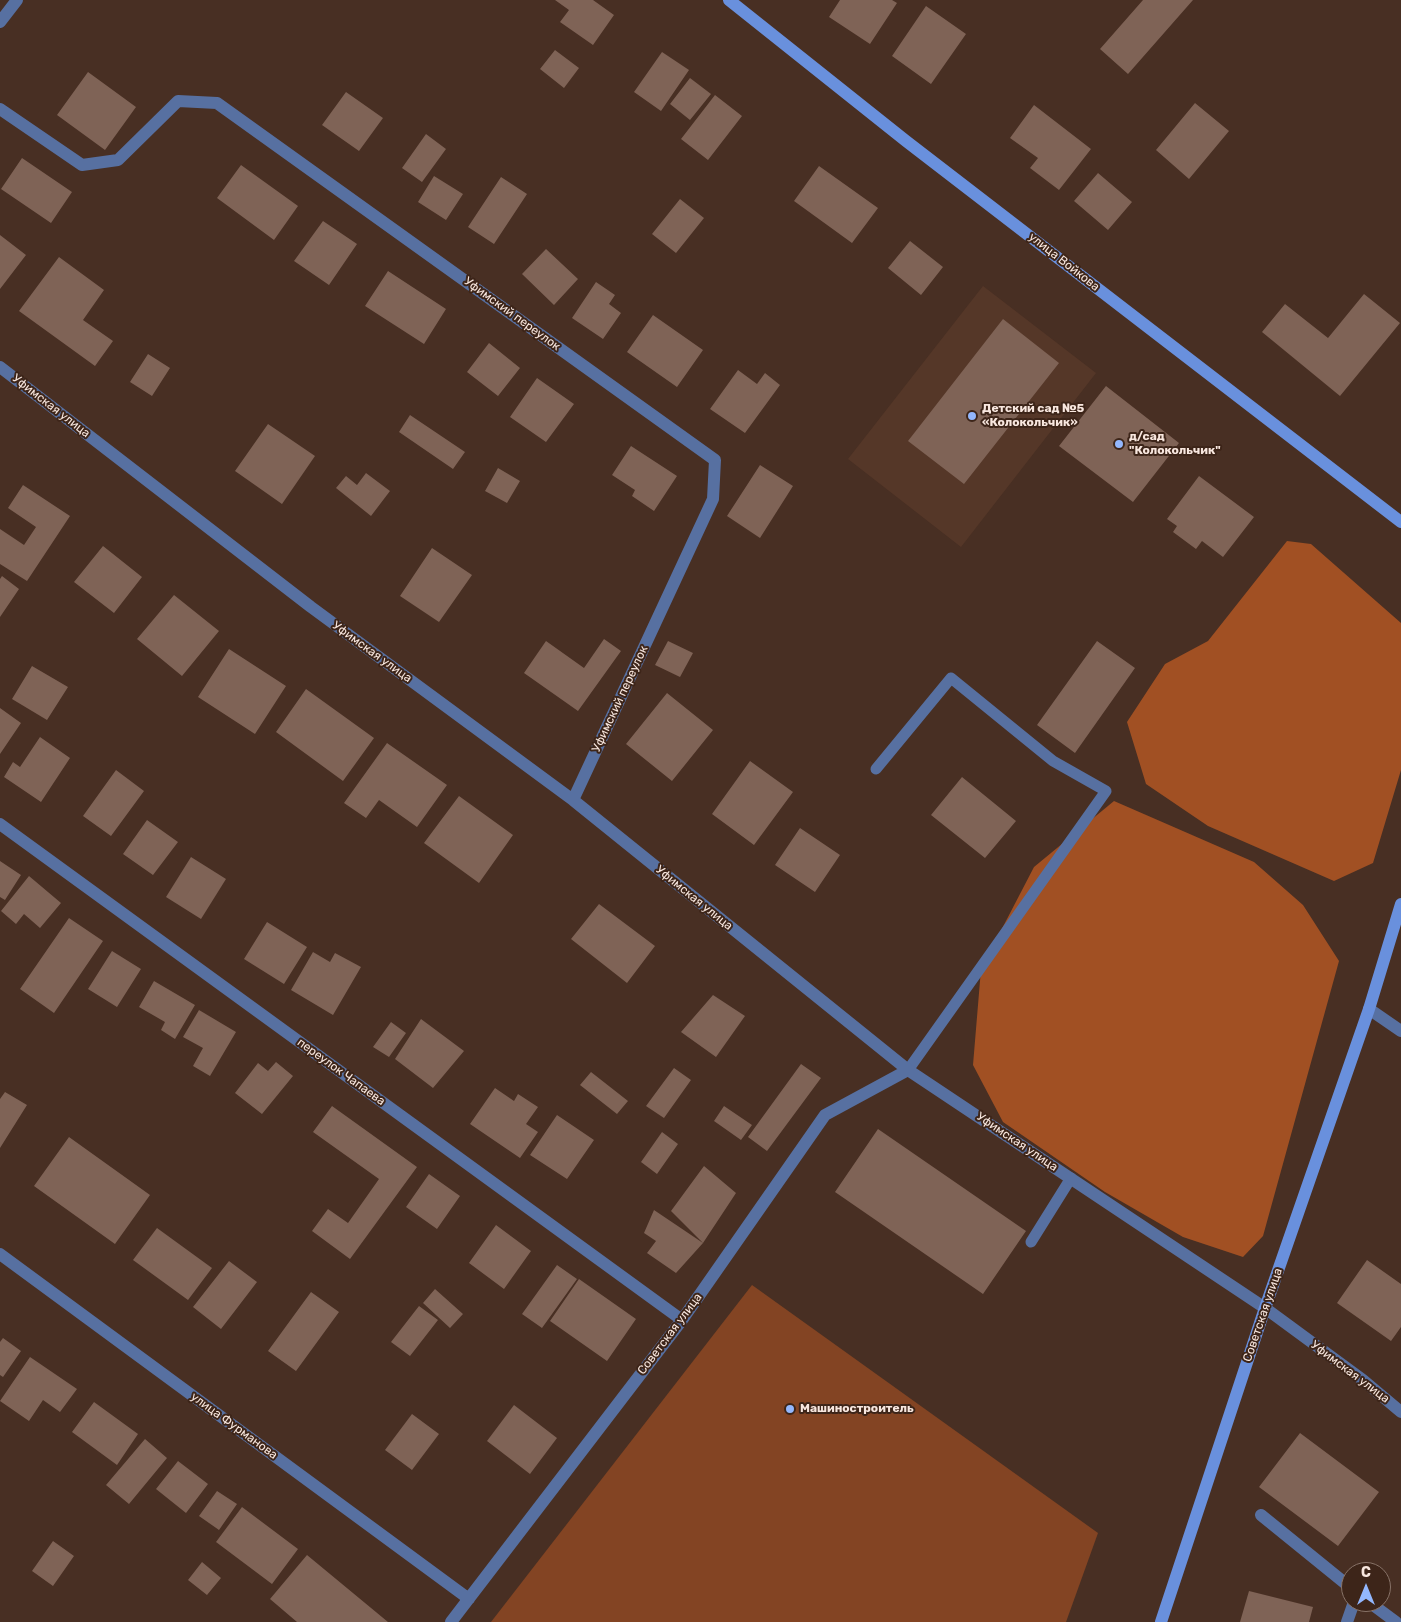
<!DOCTYPE html>
<meta charset="utf-8">
<style>
body{margin:0}
#map{position:relative;width:1401px;height:1622px;overflow:hidden;background:#482f23;font-family:Rubik,sans-serif}
canvas{display:block}
.north{position:absolute;left:1341px;top:1562px;width:50px;height:50px;box-sizing:border-box;background:#3d2519;border:1px solid #887368;border-radius:50%;rotate:0deg;font-size:14px;font-weight:700;line-height:20px;text-align:center;color:#f8e7df}
.north::after{content:'';display:block;margin:auto;width:18px;height:22px;background:#93b7fd;clip-path:polygon(50% 0,100% 100%,50% 72%,0 100%)}
</style>
<div id="map">
<canvas width="1401" height="1622"></canvas>
<div class="north">С</div>
</div>
<script>
const c = document.querySelector('canvas').getContext('2d');
c.lineJoin = 'round';
function fillPath(path, color) {
  c.fillStyle = color;
  c.fill(path, 'evenodd');
}
function shape(rows) {
  const path = new Path2D();
  for (const r of rows) {
    path.moveTo(r[0], r[1]);
    for (let i = 2; i < r.length; i += 2) path.lineTo(r[i], r[i + 1]);
  }
  return path;
}
function trace(path, color, width, dash) {
  c.strokeStyle = color;
  c.lineWidth = width;
  c.lineCap = dash ? 'butt' : 'round';
  c.setLineDash(dash || []);
  c.stroke(path);
}
function write(font, color, halo, rows, align = 'center') {
  c.font = font + ' Rubik,sans-serif';
  c.lineWidth = 4;
  c.setLineDash([]);
  c.textBaseline = 'middle';
  c.strokeStyle = halo;
  c.fillStyle = color;
  for (const [text, x, y, turn = 0] of rows) {
    c.save();
    c.translate(x, y);
    c.rotate((+turn || 0) * Math.PI / 180);
    c.textAlign = isNaN(turn) ? turn : align;
    if (halo) c.strokeText(text, 0, 0);
    c.fillText(text, 0, 0);
    c.restore();
  }
}
fillPath(shape([
 [983,286,1096,373,961,547,848,459]
]), '#553728');
fillPath(shape([
 [752,1285,1098,1533,1066,1622,491,1622]
]), '#834423');
fillPath(shape([
 [1287,541,1311,544,1401,623,1401,770,1373,863,1334,881,1208,826,1146,784,1127,722,1165,664,1208,641],
 [1114,801,1254,862,1303,905,1339,961,1263,1236,1243,1257,1183,1237,1105,1192,1003,1122,973,1065,981,969,1034,867]
]), '#a15023');
fillPath(shape([
 [555,0,593,0,614,15,593,45,560,22,569,10],
 [840,0,892,0,897,3,870,44,829,17],
 [1143,0,1193,0,1128,74,1100,49],
 [926,6,966,34,931,84,892,56],
 [555,50,579,68,564,88,540,69],
 [662,52,689,70,661,111,634,92],
 [88,72,136,107,105,150,57,115],
 [690,78,711,94,690,120,670,104],
 [346,92,383,118,359,151,322,125],
 [715,95,742,116,708,160,681,139],
 [1195,103,1229,131,1189,179,1156,150],
 [1034,105,1091,149,1059,190,1030,168,1038,158,1010,138],
 [426,134,446,149,422,182,402,168],
 [22,158,72,192,51,223,1,189],
 [241,165,298,206,274,240,217,198],
 [819,166,878,208,852,243,794,201],
 [1098,173,1132,202,1108,230,1074,201],
 [434,176,463,194,446,220,418,202],
 [501,177,527,194,494,244,468,227],
 [680,199,704,218,676,253,652,234],
 [323,221,357,244,329,285,294,261],
 [0,235,26,255,0,289],
 [910,241,943,267,921,295,888,268],
 [546,249,578,279,554,305,522,274],
 [59,257,104,290,83,320,113,341,95,366,19,311],
 [388,271,446,309,424,344,365,306],
 [596,282,615,295,609,304,621,313,603,339,572,318],
 [1364,294,1400,323,1340,396,1262,332,1285,304,1328,338],
 [653,315,703,350,677,387,627,352],
 [1003,319,1059,363,964,484,908,441],
 [489,343,520,368,498,396,467,372],
 [148,354,170,368,152,396,130,382],
 [738,370,757,384,765,373,780,385,745,433,710,409],
 [537,378,574,404,546,442,510,417],
 [1106,386,1179,443,1133,502,1059,446],
 [410,415,465,452,453,469,399,432],
 [268,424,315,456,282,504,235,471],
 [631,446,677,476,654,511,632,496,635,490,612,475],
 [760,465,793,486,760,538,727,516],
 [498,468,520,481,507,503,485,491],
 [366,473,390,491,371,516,336,488,346,476,357,485],
 [1199,476,1254,517,1223,557,1202,541,1196,549,1173,532,1177,526,1167,519],
 [23,485,70,516,27,581,0,564,0,529,24,545,36,527,8,508],
 [103,546,142,577,114,613,74,582],
 [432,548,472,575,439,622,400,596],
 [2,576,19,589,0,617,0,579],
 [174,595,219,631,182,676,137,639],
 [604,639,621,651,578,711,524,673,546,641,584,668],
 [668,641,693,653,680,677,655,665],
 [1097,641,1135,668,1075,753,1037,725],
 [229,649,286,686,255,734,198,697],
 [32,666,68,687,47,720,12,699],
 [306,689,374,738,343,781,276,732],
 [667,693,713,730,672,781,626,744],
 [0,708,21,723,0,754],
 [40,737,70,758,41,802,4,777,13,762,20,767],
 [387,743,447,785,417,827,379,800,366,818,344,803],
 [750,761,793,792,754,845,712,814],
 [116,770,144,791,111,836,83,816],
 [962,777,1016,821,985,858,931,815],
 [459,796,513,835,479,883,424,843],
 [147,820,178,842,153,875,123,854],
 [800,828,840,855,815,892,775,865],
 [191,857,226,879,201,919,166,897],
 [0,861,21,875,5,900,0,897],
 [29,876,61,903,40,928,24,914,16,924,1,911],
 [599,904,655,946,627,983,571,939],
 [69,918,103,941,54,1013,20,989],
 [267,922,307,947,284,984,244,959],
 [112,951,141,969,117,1007,88,989],
 [313,952,330,962,335,953,361,967,333,1015,291,990],
 [154,981,195,1005,175,1039,161,1030,165,1022,139,1007],
 [713,995,745,1016,716,1057,681,1032],
 [199,1010,236,1032,210,1076,193,1066,203,1048,183,1037],
 [421,1019,464,1051,433,1088,395,1059],
 [391,1022,406,1033,389,1057,373,1047],
 [276,1062,293,1076,262,1114,235,1093,258,1063,268,1071],
 [801,1064,821,1078,767,1151,748,1137],
 [674,1068,691,1080,664,1118,646,1106],
 [591,1072,628,1101,617,1114,580,1085],
 [495,1088,514,1101,518,1094,538,1107,526,1124,538,1132,520,1158,470,1124],
 [5,1092,27,1105,0,1148,0,1099],
 [332,1106,417,1167,350,1259,312,1231,328,1209,348,1223,379,1179,313,1132],
 [724,1106,752,1125,741,1140,714,1121],
 [557,1115,594,1140,567,1179,530,1155],
 [878,1129,1026,1231,983,1294,835,1192],
 [662,1132,678,1144,657,1174,641,1162],
 [69,1137,150,1195,115,1244,34,1186],
 [704,1166,736,1193,703,1243,676,1273,647,1253,656,1241,644,1233,654,1210,703,1243,671,1211],
 [429,1174,460,1196,437,1229,406,1207],
 [496,1225,531,1251,504,1289,469,1263],
 [157,1228,212,1268,188,1300,133,1260],
 [1367,1260,1401,1284,1401,1327,1391,1341,1337,1303],
 [229,1261,257,1282,221,1329,193,1307],
 [557,1265,577,1279,542,1328,522,1314],
 [579,1279,636,1319,607,1361,550,1321],
 [435,1289,463,1314,450,1328,423,1303],
 [311,1292,339,1312,296,1371,268,1351],
 [419,1306,438,1320,410,1356,391,1342],
 [3,1338,21,1351,3,1377,0,1375,0,1342],
 [30,1357,77,1389,60,1412,43,1400,29,1421,0,1401],
 [94,1402,138,1434,117,1465,72,1432],
 [514,1405,557,1438,530,1474,487,1441],
 [412,1414,439,1434,412,1470,385,1450],
 [1300,1433,1379,1492,1338,1546,1259,1487],
 [145,1439,167,1458,129,1504,106,1485],
 [178,1461,208,1484,186,1513,156,1489],
 [217,1491,237,1504,219,1530,199,1516],
 [242,1507,298,1549,272,1584,216,1542],
 [53,1541,74,1556,53,1586,32,1571],
 [307,1555,388,1622,297,1622,270,1599],
 [202,1562,221,1578,207,1595,188,1580],
 [1249,1591,1313,1607,1309,1622,1240,1622]
]), '#7f6356');
trace(shape([
 [876,769,951,678,1053,761,1106,791,908,1070],
 [1031,1242,1071,1178]
]), '#5770a1', 11);
trace(shape([
 [0,22,17,0],
 [0,109,82,165,118,160,178,101,217,103,715,460,713,499,573,800],
 [0,367,311,607,573,800,908,1070,1265,1308,1363,1380,1401,1412],
 [0,824,682,1320],
 [1369,1009,1401,1031],
 [0,1254,469,1599],
 [1261,1515,1351,1588],
 [1369,1602,1396,1622],
 [451,1622,682,1320,825,1115,908,1070],
 [1347,1622,1354,1602]
]), '#5770a1', 12);
trace(shape([
 [729,0,906,141,1401,522],
 [1161,1622,1265,1308,1369,1009,1401,904]
]), '#6990dd', 12);
for (const [x, y, r, color] of [
 [972,416,5,"#93b7fd"],
 [1119,444,5,"#93b7fd"],
 [790,1409,5,"#93b7fd"]
]) {
  const dot = new Path2D();
  dot.arc(x, y, r, 0, 2 * Math.PI);
  c.fillStyle = color;
  c.fill(dot);
  trace(dot, '#3d2519', 2);
}
write('12px', '#f8e7df', '#3d2519', [
 ["улица Войкова",1064,262,38],
 ["Уфимский переулок",512,314,36],
 ["Уфимская улица",51,406,38],
 ["Уфимская улица",372,652,36],
 ["Уфимский переулок",620,699,-65],
 ["Уфимская улица",694,898,39],
 ["переулок Чапаева",341,1072,36],
 ["Уфимская улица",1017,1142,34],
 ["Советская улица",1263,1315,-71],
 ["Советская улица",670,1334,-53],
 ["Уфимская улица",1350,1372,37],
 ["улица Фурманова",234,1426,36]
]);
write('bold 12px', '#f8e7df', '#3d2519', [
 ["Детский сад №5",982,409],
 ["«Колокольчик»",982,423],
 ["д/сад",1129,437],
 ["\"Колокольчик\"",1129,451],
 ["Машиностроитель",800,1409]
], 'left');
</script>
